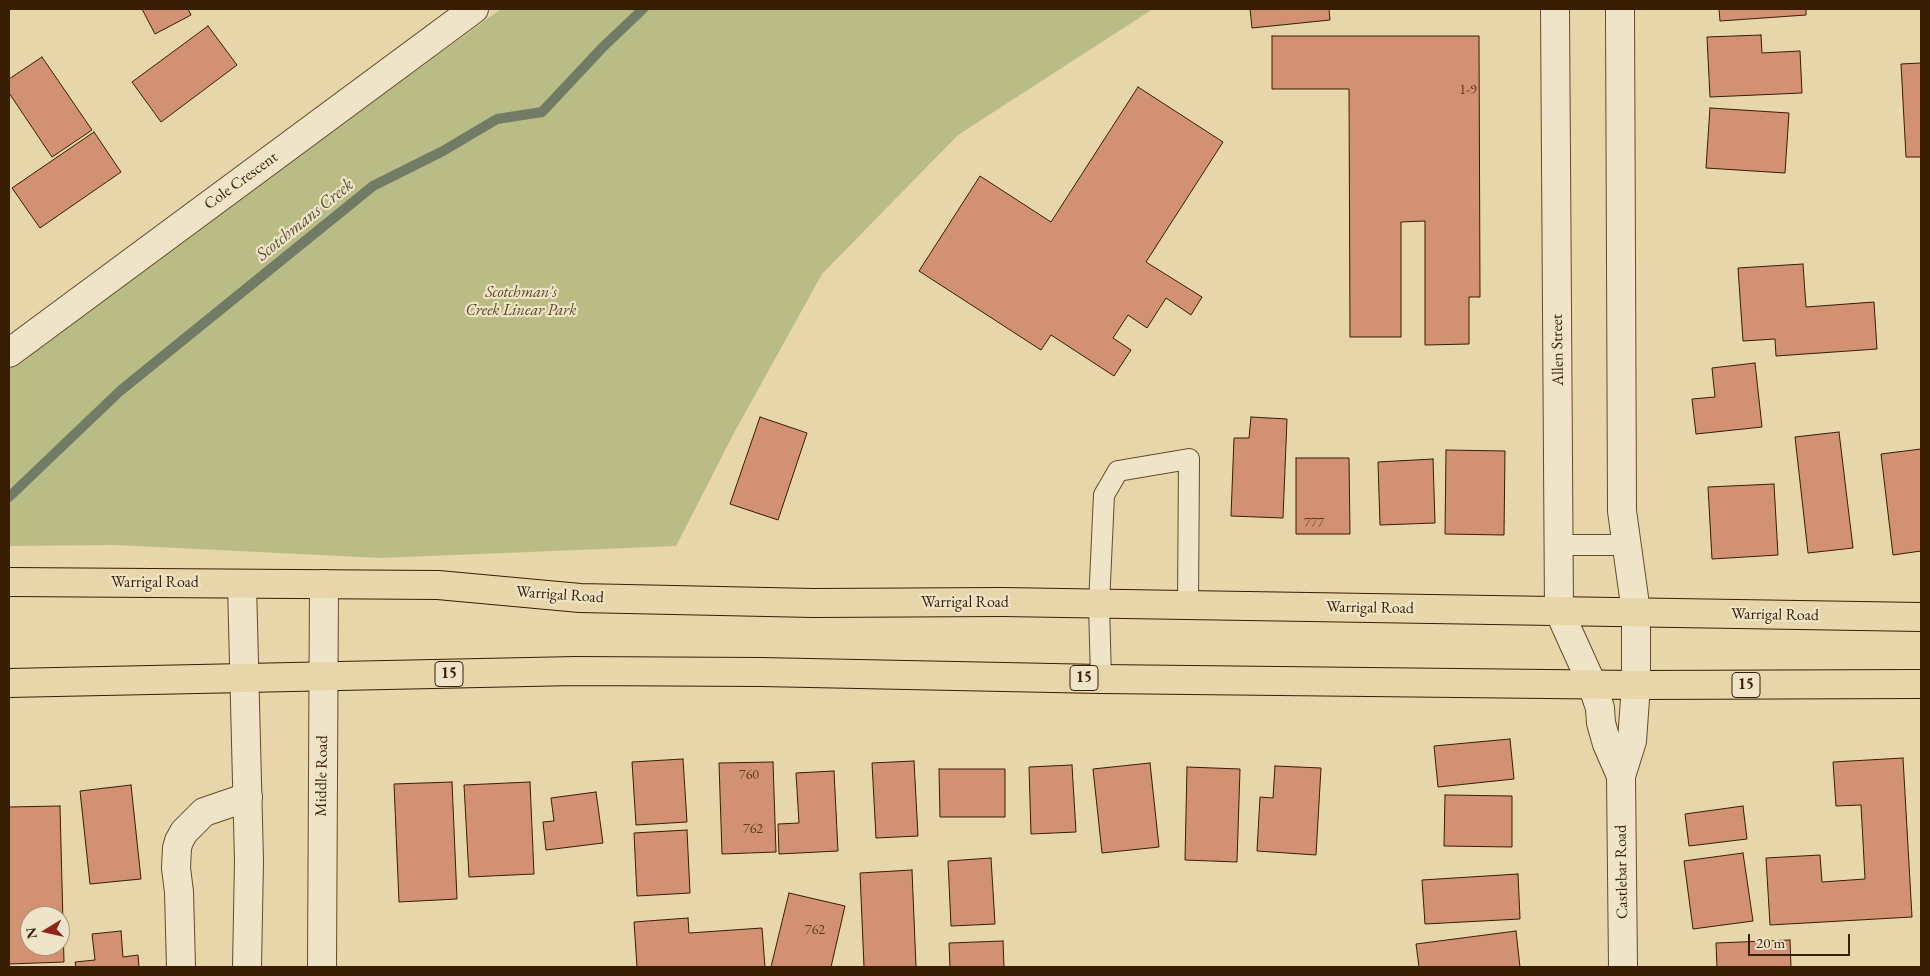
<!DOCTYPE html>
<style>
body{margin:0}
#map{position:relative;width:1930px;height:976px;overflow:hidden;background:#e7d6a9;font-family:"EB Garamond",serif}
canvas{display:block}
.frame{position:absolute;inset:0;border:10px solid #371d02;pointer-events:none}
.north{position:absolute;left:20px;top:906px;width:50px;height:50px;box-sizing:border-box;background:#efe4c7;border:1px solid #a59478;border-radius:50%;rotate:261deg;font-size:14px;font-weight:700;line-height:20px;text-align:center;color:#371d02}
.north::after{content:'';display:block;margin:auto;width:18px;height:22px;background:#8f2418;clip-path:polygon(50% 0,100% 100%,50% 72%,0 100%)}
.scale{position:absolute;left:1748px;top:934px;width:102px;height:22px;box-sizing:border-box;border:2px solid #371d02;border-top:0;padding-left:6px;font-size:15px;line-height:18px;white-space:nowrap;color:#371d02;-webkit-text-stroke:4px #efe4c7;paint-order:stroke}
</style>
<div id="map">
<canvas width="1930" height="976"></canvas>
<div class="frame"></div>
<div class="north">N</div>
<div class="scale">20 m</div>
</div>
<script>
const c = document.querySelector('canvas').getContext('2d');
c.lineJoin = 'round';
function fillPath(path, color) {
  c.fillStyle = color;
  c.fill(path, 'evenodd');
}
function shape(rows) {
  const path = new Path2D();
  for (const r of rows) {
    path.moveTo(r[0], r[1]);
    for (let i = 2; i < r.length; i += 2) path.lineTo(r[i], r[i + 1]);
  }
  return path;
}
function trace(path, color, width, dash) {
  c.strokeStyle = color;
  c.lineWidth = width;
  c.lineCap = dash ? 'butt' : 'round';
  c.setLineDash(dash || []);
  c.stroke(path);
}
function write(font, color, halo, rows, align = 'center') {
  c.font = font + ' "EB Garamond",serif';
  c.lineWidth = 4.5;
  c.setLineDash([]);
  c.textBaseline = 'middle';
  c.strokeStyle = halo;
  c.fillStyle = color;
  for (const [text, x, y, turn = 0] of rows) {
    c.save();
    c.translate(x, y);
    c.rotate((+turn || 0) * Math.PI / 180);
    c.textAlign = isNaN(turn) ? turn : align;
    if (halo) c.strokeText(text, 0, 0);
    c.fillText(text, 0, 0);
    c.restore();
  }
}
fillPath(shape([
 [501,9,1153,9,958,135,822,274,734,433,676,546,381,558,115,545,9,546,9,364]
]), '#b9bd85');
trace(shape([
 [9,497,120,391,373,186,443,151,497,119,542,112,603,47,643,9]
]), '#717b66', 10);
const building = shape([
 [142,9,188,9,191,15,155,34,142,9],
 [1250,9,1329,9,1330,20,1252,28,1250,9],
 [1719,9,1806,9,1806,15,1720,21,1719,9],
 [208,26,237,65,161,122,132,82,208,26],
 [1761,35,1762,53,1800,51,1802,93,1710,97,1707,37,1761,35],
 [1272,36,1479,36,1480,297,1469,297,1469,344,1425,345,1425,221,1401,222,1401,337,1350,337,1349,89,1272,89,1272,36],
 [42,57,92,130,52,157,9,93,9,79,42,57],
 [1921,63,1921,157,1906,157,1901,64,1921,63],
 [1138,87,1223,142,1146,262,1202,297,1191,315,1166,298,1147,328,1128,315,1113,338,1131,350,1114,376,1051,335,1041,350,919,271,980,176,1051,222,1138,87],
 [1710,108,1789,113,1785,173,1706,168,1710,108],
 [94,132,121,172,40,228,12,188,94,132],
 [1803,264,1806,307,1874,302,1877,349,1776,356,1775,339,1743,341,1738,268,1803,264],
 [1755,363,1762,427,1696,434,1692,399,1715,397,1712,368,1755,363],
 [760,417,807,433,778,520,730,504,760,417],
 [1251,417,1287,419,1283,518,1231,516,1234,438,1249,438,1251,417],
 [1839,432,1853,548,1808,553,1795,437,1839,432],
 [1921,449,1921,551,1893,555,1881,454,1921,449],
 [1446,450,1505,451,1504,535,1445,534,1446,450],
 [1296,458,1349,458,1350,534,1296,534,1296,458],
 [1433,459,1435,523,1380,525,1378,462,1433,459],
 [1774,484,1778,555,1712,559,1708,487,1774,484],
 [1510,739,1514,779,1438,787,1434,746,1510,739],
 [1903,758,1912,917,1770,925,1766,858,1820,855,1822,882,1865,879,1861,805,1836,806,1833,762,1903,758],
 [683,759,687,822,636,825,632,762,683,759],
 [914,761,918,836,876,838,872,763,914,761],
 [773,762,776,852,722,854,719,763,773,762],
 [1150,763,1159,847,1102,853,1093,769,1150,763],
 [1072,765,1076,832,1031,834,1029,767,1072,765],
 [1275,766,1321,768,1316,855,1257,851,1260,797,1273,798,1275,766],
 [1187,767,1240,769,1237,862,1185,860,1187,767],
 [939,769,1005,769,1005,817,940,817,939,769],
 [834,771,838,851,779,854,778,824,799,823,796,773,834,771],
 [452,782,457,899,399,902,394,784,452,782],
 [530,782,534,874,469,877,464,785,530,782],
 [131,785,141,879,90,884,80,791,131,785],
 [596,792,603,843,546,850,543,822,554,821,551,798,596,792],
 [1445,795,1512,796,1512,847,1444,846,1445,795],
 [60,806,64,962,9,964,9,807,60,806],
 [30,916,60,916,60,946,30,946,30,916],
 [1743,806,1747,839,1689,846,1685,814,1743,806],
 [687,830,690,893,637,896,634,833,687,830],
 [1743,853,1753,921,1693,929,1684,861,1743,853],
 [991,858,995,924,951,926,948,861,991,858],
 [912,870,916,967,864,967,860,873,912,870],
 [1518,874,1520,919,1425,924,1422,880,1518,874],
 [789,893,845,906,831,967,771,967,789,893],
 [688,918,689,933,762,928,765,967,637,967,634,922,688,918],
 [121,931,123,957,138,955,139,967,76,967,75,962,95,960,92,934,121,931],
 [1516,931,1520,967,1419,967,1416,944,1516,931],
 [1790,940,1791,967,1717,967,1716,943,1790,940],
 [1003,941,1004,967,950,967,949,943,1003,941]
]);
fillPath(building, '#d29172');
trace(building, '#371d02', 1);
const service = shape([
 [1560,545,1626,545],
 [1101,679,1099,604,1104,495,1118,471,1189,459,1188,605]
]);
const minor = shape([
 [1555,9,1559,611,1592,684,1600,708,1601,723,1607,744,1621,776],
 [1620,9,1622,511,1636,612,1636,685,1632,741,1621,776,1623,967],
 [9,353,474,9],
 [181,967,179,892,176,868,177,848,179,841,184,832,204,812,248,797]
]);
const tertiary = shape([
 [242,584,249,861,247,967],
 [322,967,324,584]
]);
const trunk = shape([
 [9,582,438,585,580,598,813,603,1002,602,1921,617],
 [9,683,575,671,761,672,1101,679,1636,685,1921,684]
]);
trace(service, '#634b2c', 22);
trace(minor, '#634b2c', 30);
trace(tertiary, '#634b2c', 30);
trace(trunk, '#371d02', 30);
trace(service, '#efe4c7', 20);
trace(minor, '#efe4c7', 28);
trace(tertiary, '#efe4c7', 28);
trace(trunk, '#e7d6a9', 28);
write('14px', '#5e3a1e', null, [
 ["1-9",1468,90],
 ["777",1314,523],
 ["760",749,775],
 ["762",753,829],
 ["762",815,930]
]);
for (const [x, y, w] of [
 [449,674,28],
 [1084,678,28],
 [1746,685,28]
]) {
  const box = new Path2D();
  box.roundRect(x - w / 2, y - 12.5, w, 25, 4);
  c.fillStyle = '#efe4c7';
  c.fill(box);
  trace(box, '#371d02', 1);
}
write('bold 15px', '#371d02', null, [
 ["15",449,674],
 ["15",1084,678],
 ["15",1746,685]
]);
write('16px', '#371d02', '#efe4c7', [
 ["Cole Crescent",241,181,-36],
 ["Allen Street",1558,350,-91],
 ["Warrigal Road",155,583],
 ["Warrigal Road",560,595,4],
 ["Warrigal Road",965,603],
 ["Warrigal Road",1370,608,1],
 ["Warrigal Road",1775,615,1],
 ["Middle Road",322,776,-89],
 ["Castlebar Road",1622,872,-91]
]);
write('italic 16px', '#584523', '#efe4c7', [
 ["Scotchman's",521,293],
 ["Creek Linear Park",521,311]
]);
write('italic 18px', '#544c34', '#efe4c7', [
 ["Scotchmans Creek",305,220,-39]
]);
</script>
